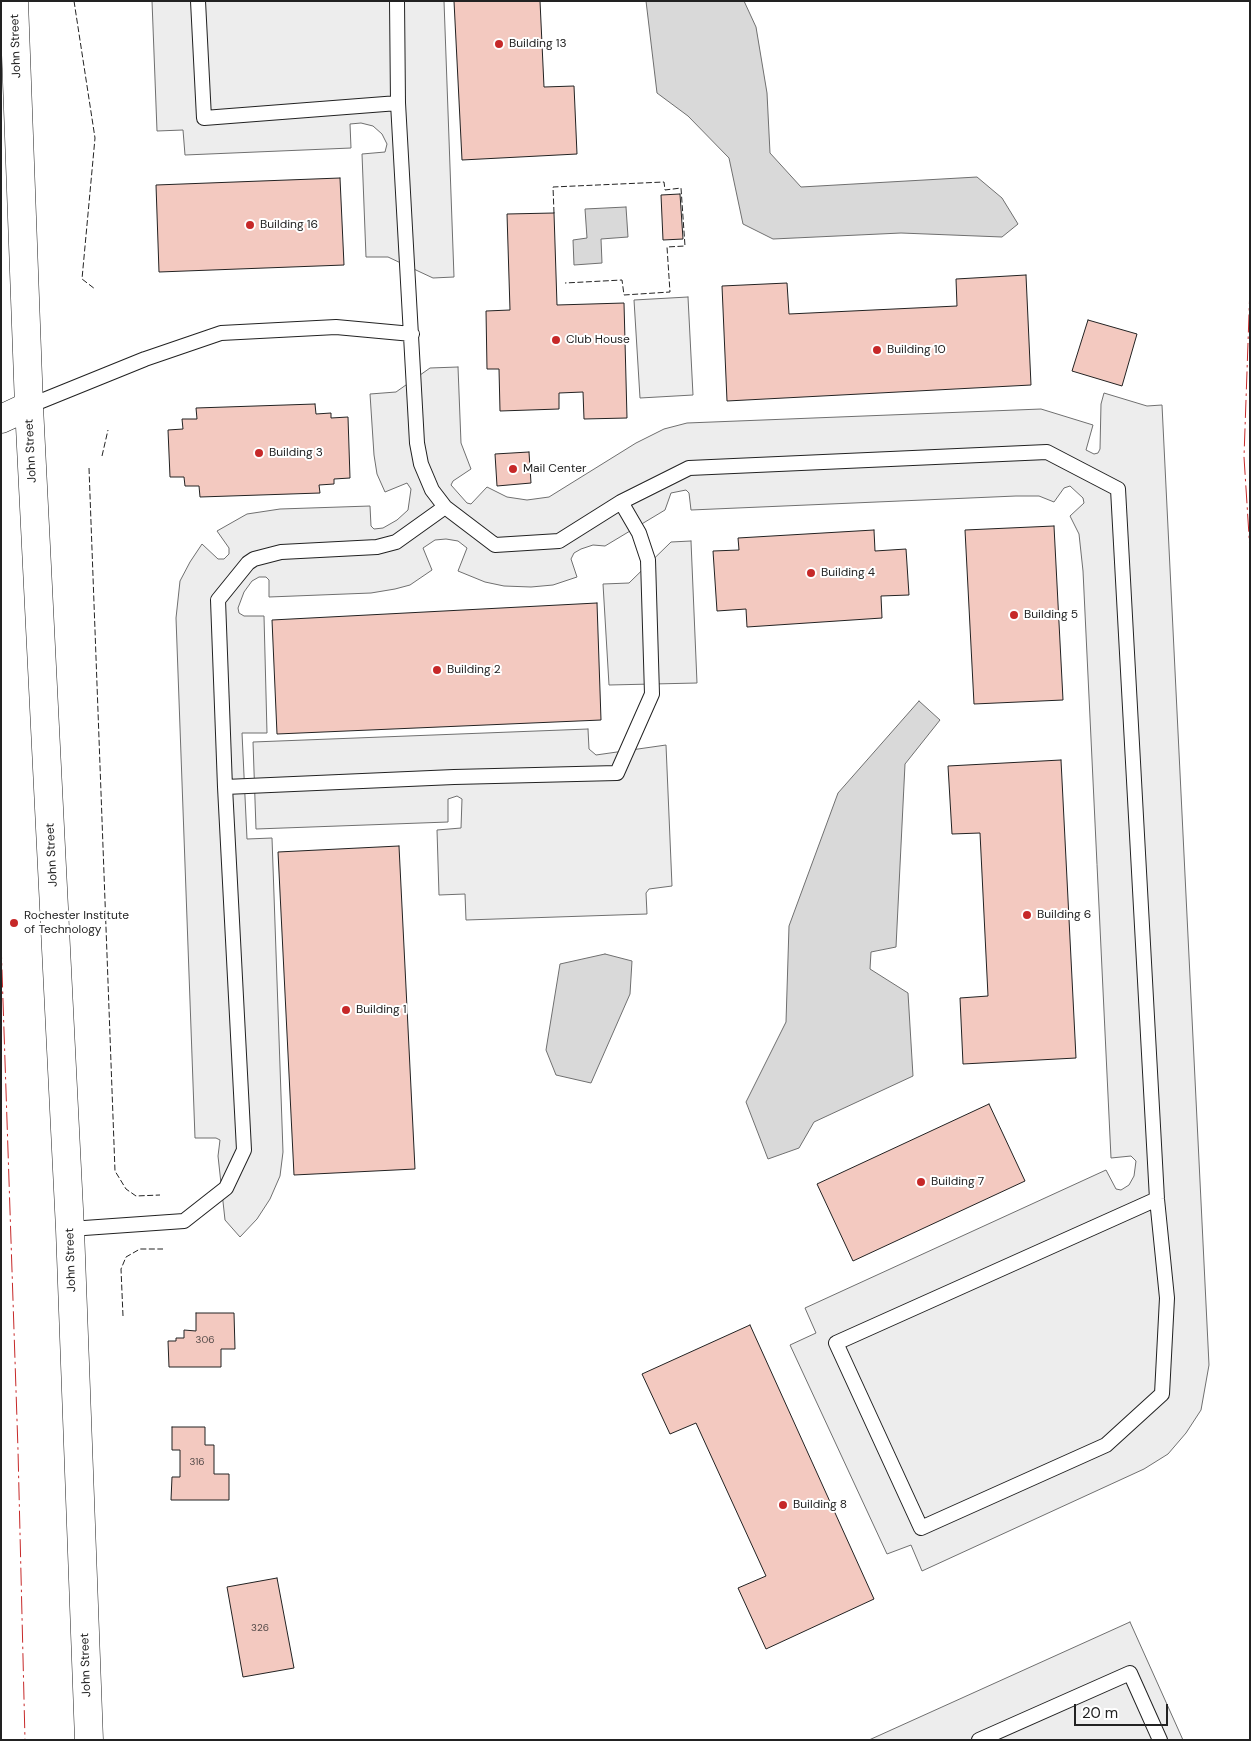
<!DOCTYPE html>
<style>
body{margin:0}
#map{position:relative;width:1251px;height:1741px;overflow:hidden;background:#fff;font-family:"DM Sans",sans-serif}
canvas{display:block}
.frame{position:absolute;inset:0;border:2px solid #222;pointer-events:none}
.scale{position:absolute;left:1074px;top:1704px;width:94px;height:22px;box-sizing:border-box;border:2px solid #222;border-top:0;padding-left:6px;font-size:15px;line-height:18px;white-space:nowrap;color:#222;-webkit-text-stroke:4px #fff;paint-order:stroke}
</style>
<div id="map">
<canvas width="1251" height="1741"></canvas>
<div class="frame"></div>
<div class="scale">20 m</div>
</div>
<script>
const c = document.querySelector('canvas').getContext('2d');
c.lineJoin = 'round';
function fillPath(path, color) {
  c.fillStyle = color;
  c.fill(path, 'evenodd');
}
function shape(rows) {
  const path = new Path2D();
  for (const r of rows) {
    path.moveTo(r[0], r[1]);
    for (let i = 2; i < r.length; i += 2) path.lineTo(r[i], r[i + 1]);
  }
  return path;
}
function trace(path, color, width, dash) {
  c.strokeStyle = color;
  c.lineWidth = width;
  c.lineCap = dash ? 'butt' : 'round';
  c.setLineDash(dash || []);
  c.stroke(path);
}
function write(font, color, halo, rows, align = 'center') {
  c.font = font + ' "DM Sans",sans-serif';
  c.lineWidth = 4;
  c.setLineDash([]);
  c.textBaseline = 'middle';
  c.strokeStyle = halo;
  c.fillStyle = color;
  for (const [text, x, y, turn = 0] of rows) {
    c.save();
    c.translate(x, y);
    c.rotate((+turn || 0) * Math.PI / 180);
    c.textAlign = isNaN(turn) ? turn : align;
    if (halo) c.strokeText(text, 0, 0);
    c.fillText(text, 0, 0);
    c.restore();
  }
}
const green = shape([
 [688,297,693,395,640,398,634,300,688,297]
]);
fillPath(green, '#eee');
trace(green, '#6f6f6f', 1);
const parking = shape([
 [152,1,444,1,454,277,433,278,388,257,366,257,362,154,385,152,387,144,382,134,373,126,361,123,350,124,351,148,185,155,183,130,157,131,152,1],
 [458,367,461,443,471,469,453,481,451,485,467,503,471,504,487,487,507,497,527,500,549,497,636,443,664,429,687,423,1041,409,1093,425,1086,450,1094,454,1098,453,1100,449,1101,404,1104,393,1147,406,1162,405,1209,1365,1201,1410,1186,1433,1168,1454,1144,1469,922,1571,911,1545,887,1554,790,1345,816,1333,805,1308,1106,1170,1116,1189,1121,1190,1129,1185,1134,1176,1136,1161,1131,1156,1111,1158,1083,571,1079,534,1070,516,1084,503,1083,498,1070,486,1064,488,1054,502,1039,496,1016,496,691,510,689,493,686,490,671,493,665,510,605,546,593,545,581,549,574,553,571,559,577,577,553,585,531,587,504,586,485,582,458,571,467,548,458,541,446,539,435,540,423,548,432,570,410,585,395,589,371,593,269,597,269,580,266,577,259,577,252,581,244,592,238,608,239,613,244,616,264,616,267,733,242,733,247,839,272,838,283,1152,280,1176,270,1199,257,1219,240,1237,225,1220,218,1156,220,1140,216,1138,195,1138,176,618,180,581,190,562,202,544,218,559,224,559,229,554,229,548,217,531,247,514,280,509,370,506,371,526,374,529,383,528,397,520,408,510,411,489,407,483,385,492,377,474,374,455,370,394,396,392,430,368,458,367],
 [691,541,697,683,609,685,603,584,629,583,671,542,691,541],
 [588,729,589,749,596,755,666,745,672,886,649,889,646,893,647,914,466,920,465,894,439,895,437,830,461,828,462,799,457,796,448,799,448,822,256,829,253,742,588,729],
 [1130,1622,1183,1740,869,1740,1130,1622]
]);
fillPath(parking, '#ededed');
trace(parking, '#6f6f6f', 1);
const water = shape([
 [646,1,744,1,756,27,767,93,770,153,801,187,977,177,1002,198,1018,224,1002,237,901,233,773,239,743,224,729,158,688,116,657,93,646,1],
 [626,207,628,237,601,239,602,263,574,265,573,240,587,238,585,209,626,207],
 [919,701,940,720,905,764,896,947,871,952,870,969,908,993,913,1076,814,1122,799,1148,768,1159,746,1102,786,1022,789,926,838,793,919,701],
 [605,954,632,961,630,994,591,1083,556,1075,546,1050,560,964,605,954]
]);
fillPath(water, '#d9d9d9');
trace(water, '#6f6f6f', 1);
const building = shape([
 [454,1,540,1,544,87,574,86,577,154,462,160,454,1],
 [340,178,344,265,159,272,156,185,340,178],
 [680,194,683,239,663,240,661,195,680,194],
 [554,213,557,305,624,303,627,418,584,419,583,392,559,393,559,409,500,411,499,369,487,369,486,311,510,310,507,214,554,213],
 [1026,275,1031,385,727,401,722,286,787,283,789,314,957,306,956,279,1026,275],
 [1088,320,1137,334,1122,386,1072,371,1088,320],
 [315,404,316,414,331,413,331,418,348,417,350,478,334,479,334,484,319,485,320,493,200,497,199,486,185,486,184,477,170,477,168,430,183,429,182,419,197,419,196,408,315,404],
 [529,452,531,483,497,486,495,454,529,452],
 [1054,526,1063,700,974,704,965,530,1054,526],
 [874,530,875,551,906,549,909,595,881,596,882,618,747,627,746,609,717,611,713,551,739,550,738,538,874,530],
 [597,603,601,720,277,734,272,620,597,603],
 [1061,760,1076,1058,963,1064,960,998,988,996,980,833,952,834,948,766,1061,760],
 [399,846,415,1169,294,1175,278,852,399,846],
 [989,1104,1025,1181,853,1261,817,1184,989,1104],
 [196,1313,234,1313,235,1349,221,1349,221,1367,169,1367,168,1341,176,1341,176,1338,184,1338,184,1330,196,1331,196,1313],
 [750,1325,874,1599,766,1649,738,1588,766,1576,696,1423,670,1434,642,1374,750,1325],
 [172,1427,205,1427,205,1445,214,1445,214,1474,229,1474,229,1500,171,1500,172,1477,180,1477,180,1450,172,1450,172,1427],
 [277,1578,294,1668,243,1677,227,1587,277,1578]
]);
fillPath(building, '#f3c9c0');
trace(building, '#222', 1);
const service = shape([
 [198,1,204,118,398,103],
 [397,1,398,103,417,443,421,464,432,490,445,507,495,545,559,541,621,502,689,468,1047,452,1118,489,1157,1199,1167,1298,1162,1394,1106,1445,921,1528,836,1343,1157,1199],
 [29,406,145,359,221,333,336,327,412,334],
 [225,787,454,777,617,773,652,694,648,560,639,533,621,502],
 [70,1229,184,1221,226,1188,244,1150,225,787,218,600,248,563,254,559,281,552,377,547,396,542,445,507],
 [979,1740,1130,1673,1160,1740]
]);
const minor = shape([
 [1,419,29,406]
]);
const tertiary = shape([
 [14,1,29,406,70,1229,89,1740]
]);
trace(service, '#222', 16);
trace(minor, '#222', 29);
trace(tertiary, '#222', 29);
trace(service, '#fff', 14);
trace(minor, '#fff', 28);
trace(tertiary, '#fff', 28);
trace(shape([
 [74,1,95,138,82,279,95,289],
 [554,213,553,187,664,182,665,190,681,188,685,246,667,247,670,292,624,295,622,280,565,283],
 [102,456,108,430],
 [89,468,115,1171,126,1189,136,1196,160,1195],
 [123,1316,121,1269,126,1257,140,1249,163,1249]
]), '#222', 1, [6, 2.5]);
trace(shape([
 [1250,286,1244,457,1250,551],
 [1,941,18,1450,25,1740]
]), '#c62828', 1, [18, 4, 2.5, 4]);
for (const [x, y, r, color] of [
 [499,44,5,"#c62828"],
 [250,225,5,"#c62828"],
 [556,340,5,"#c62828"],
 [877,350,5,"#c62828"],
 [259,453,5,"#c62828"],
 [513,469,5,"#c62828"],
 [811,573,5,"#c62828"],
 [1014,615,5,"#c62828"],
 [437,670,5,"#c62828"],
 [1027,915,5,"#c62828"],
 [14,923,5,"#c62828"],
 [346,1010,5,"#c62828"],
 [921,1182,5,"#c62828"],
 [783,1505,5,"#c62828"]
]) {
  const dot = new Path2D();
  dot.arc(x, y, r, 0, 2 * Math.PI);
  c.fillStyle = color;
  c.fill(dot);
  trace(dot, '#fff', 2);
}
write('10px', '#564c4a', null, [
 ["306",205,1340],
 ["316",197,1462],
 ["326",260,1628]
]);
write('12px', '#222', '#fff', [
 ["Building 13",509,44],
 ["Building 16",260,225],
 ["Club House",566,340],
 ["Building 10",887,350],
 ["Building 3",269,453],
 ["Mail Center",523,469],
 ["Building 4",821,573],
 ["Building 5",1024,615],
 ["Building 2",447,670],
 ["Building 6",1037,915],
 ["Rochester Institute",24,916],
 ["of Technology",24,930],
 ["Building 1",356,1010],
 ["Building 7",931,1182],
 ["Building 8",793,1505]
], 'left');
write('12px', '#222', '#fff', [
 ["John Street",16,46,-92],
 ["John Street",31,451,-93],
 ["John Street",52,855,-93],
 ["John Street",71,1260,-92],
 ["John Street",86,1665,-92]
]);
</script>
